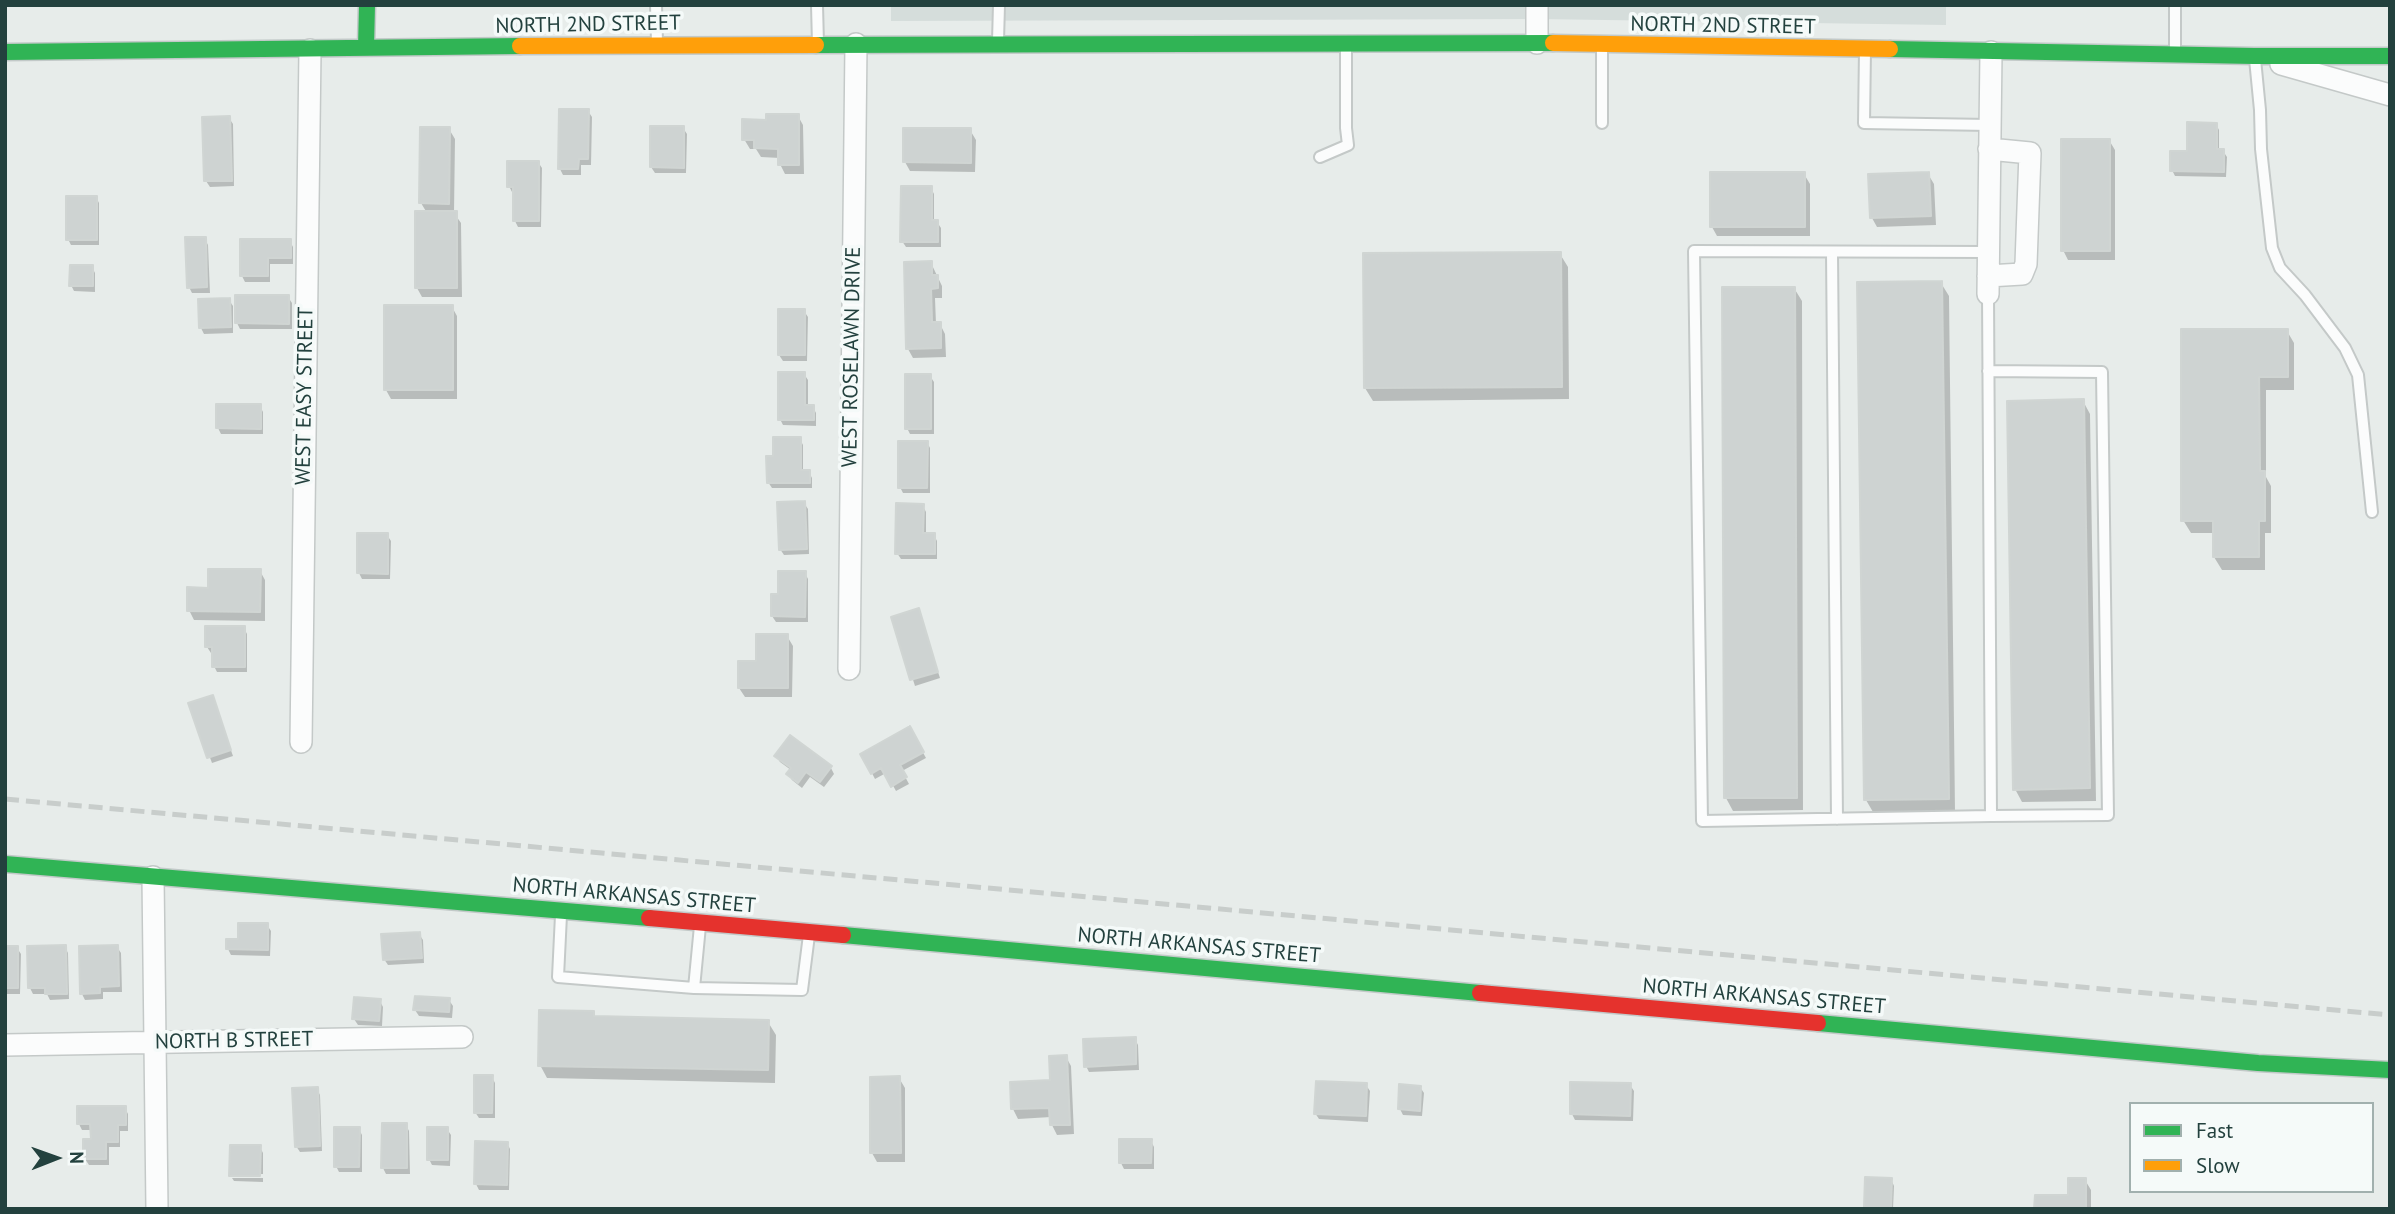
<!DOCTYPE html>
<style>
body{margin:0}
#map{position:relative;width:2395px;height:1214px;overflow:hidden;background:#e7ecea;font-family:"PT Sans",sans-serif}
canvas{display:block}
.frame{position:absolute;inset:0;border:7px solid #23413e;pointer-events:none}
.legend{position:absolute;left:2129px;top:1102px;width:245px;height:91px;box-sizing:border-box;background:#f5faf9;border:2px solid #a1b0ae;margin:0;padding:9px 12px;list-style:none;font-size:21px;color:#23413e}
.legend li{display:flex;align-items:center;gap:14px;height:35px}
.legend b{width:35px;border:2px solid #a1b0ae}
.north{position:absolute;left:21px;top:1123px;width:70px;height:70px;-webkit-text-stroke:5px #f5faf9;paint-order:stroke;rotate:89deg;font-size:19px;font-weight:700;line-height:28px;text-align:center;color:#23413e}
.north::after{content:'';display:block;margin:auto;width:24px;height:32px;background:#23413e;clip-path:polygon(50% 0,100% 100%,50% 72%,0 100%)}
</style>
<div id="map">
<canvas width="2395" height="1214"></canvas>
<div class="frame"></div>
<ul class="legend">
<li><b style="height:9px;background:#30b455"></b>Fast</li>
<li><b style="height:9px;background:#ff9f0a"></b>Slow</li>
</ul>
<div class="north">N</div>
</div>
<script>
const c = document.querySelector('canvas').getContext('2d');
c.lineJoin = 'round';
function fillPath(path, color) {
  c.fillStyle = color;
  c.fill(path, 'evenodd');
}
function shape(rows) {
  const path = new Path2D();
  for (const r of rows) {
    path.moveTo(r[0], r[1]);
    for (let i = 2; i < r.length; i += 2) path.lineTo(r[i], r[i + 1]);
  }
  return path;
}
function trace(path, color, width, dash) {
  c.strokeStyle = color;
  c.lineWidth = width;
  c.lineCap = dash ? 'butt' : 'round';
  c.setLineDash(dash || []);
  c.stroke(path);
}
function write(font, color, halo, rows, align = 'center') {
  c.font = font + ' "PT Sans",sans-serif';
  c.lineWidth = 7;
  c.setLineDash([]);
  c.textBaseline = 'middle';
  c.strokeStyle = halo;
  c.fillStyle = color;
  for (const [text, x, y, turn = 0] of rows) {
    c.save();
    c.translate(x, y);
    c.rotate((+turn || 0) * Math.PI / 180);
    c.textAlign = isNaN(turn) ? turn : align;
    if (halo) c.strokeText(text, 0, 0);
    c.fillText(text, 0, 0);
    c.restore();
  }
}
fillPath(shape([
 [891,5,1946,5,1946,25,1537,19,891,21]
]), '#d5dddb');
fillPath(shape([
 [588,111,592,117,591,165,581,165,581,175,563,175,560,169],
 [798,116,803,125,804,174,785,174,780,164,780,158,761,157,756,149,750,149,744,139,768,121],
 [229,118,233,124,234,186,210,187,206,181],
 [2216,124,2219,130,2219,151,2223,151,2227,157,2226,177,2175,176,2172,170],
 [683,128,687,134,686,173,655,173,651,167],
 [449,129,455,139,454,213,461,223,462,297,422,297,417,288,427,213,421,203],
 [970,130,976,140,975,172,910,171,905,162],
 [2109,140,2115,150,2115,260,2068,260,2063,250],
 [538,162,542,168,541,227,518,227,515,221,515,192,512,192,509,186],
 [1804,174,1810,184,1810,236,1717,236,1712,227],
 [1928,174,1934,184,1936,225,1877,227,1872,218,1870,176],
 [931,188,934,194,934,222,937,222,941,228,941,247,906,247,902,241],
 [96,197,99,203,99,245,71,245,68,239],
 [205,239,208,245,210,293,192,293,189,287],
 [290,241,293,247,293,264,270,264,270,282,245,282,242,276],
 [1560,254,1568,267,1569,399,1373,401,1365,388],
 [931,263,942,286,942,298,935,298,936,324,940,324,945,334,946,357,913,358,908,349],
 [92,267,95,273,95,292,74,291,71,285],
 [1941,283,1949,296,1955,812,1873,812,1866,800],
 [1794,288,1802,301,1803,810,1733,811,1726,798],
 [288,297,292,303,292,329,240,329,237,323],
 [229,300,233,306,233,333,204,334,201,328],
 [452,307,457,316,457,399,391,399,386,390],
 [804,311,808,317,807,361,783,361,779,355],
 [2183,331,2287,331,2294,343,2294,390,2266,390,2266,477,2271,486,2271,533,2265,533,2265,570,2222,570,2214,557,2214,533,2191,533,2183,520],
 [804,374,808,380,808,406,813,407,816,413,816,426,783,425,780,419],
 [930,376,934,382,934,434,910,434,907,428],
 [2083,401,2090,414,2096,801,2022,802,2015,789],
 [260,406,263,412,263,434,221,434,218,428],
 [800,439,803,445,803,472,809,472,812,478,812,488,772,488,768,482,775,458],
 [927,442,930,448,930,493,903,493,900,487],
 [804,503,808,509,809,554,784,555,780,549],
 [923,506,926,512,926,535,934,535,937,541,937,559,901,559,897,553],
 [387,535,391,541,390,579,362,579,359,573],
 [260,571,265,580,265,621,194,620,189,610,210,589],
 [805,573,808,579,808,622,776,622,772,616,780,596],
 [918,610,940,678,915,686,893,618],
 [244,628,247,634,247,672,217,672,214,666,214,653,211,653,207,647],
 [787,636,793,646,792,697,745,697,739,688,758,663],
 [212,697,233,756,212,763,190,704],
 [910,729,926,758,902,771,909,784,896,791,886,773,875,779,862,754],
 [776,756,831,768,834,774,824,787,810,777,802,788,792,780,788,774,791,770,780,762],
 [267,925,271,931,270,956,231,955,228,949],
 [419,934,423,940,424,963,388,965,384,959],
 [65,947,68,953,69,999,50,1000,47,994,33,994,30,988],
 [117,947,121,953,122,992,103,992,103,999,85,1000,82,994],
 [5,948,17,948,21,954,20,994,5,994],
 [449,1000,453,1006,452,1018,419,1016,415,1010],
 [380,1001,383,1007,382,1026,358,1025,354,1019],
 [593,1012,596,1018,768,1022,776,1035,775,1083,547,1078,540,1065],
 [1135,1039,1138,1045,1139,1070,1089,1072,1086,1066],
 [1066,1057,1071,1066,1074,1134,1057,1135,1052,1125,1051,1117,1018,1119,1013,1109,1012,1083,1052,1082],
 [492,1077,495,1083,495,1118,479,1118,475,1112],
 [899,1078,905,1088,905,1162,877,1162,872,1153],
 [1366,1085,1370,1091,1368,1122,1319,1119,1315,1113],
 [1630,1085,1634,1091,1633,1121,1575,1120,1572,1114],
 [1420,1087,1424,1093,1422,1116,1403,1115,1400,1109],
 [317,1089,320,1095,322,1151,300,1152,296,1146],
 [125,1108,128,1114,128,1131,120,1131,120,1147,109,1147,109,1165,89,1165,85,1159,92,1141,92,1130,82,1130,79,1124],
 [406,1125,409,1131,410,1174,386,1174,383,1168],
 [359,1129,362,1135,362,1172,339,1172,336,1166],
 [447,1129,451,1135,450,1166,432,1165,429,1159],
 [1151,1141,1154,1147,1154,1169,1124,1169,1121,1163],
 [507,1143,510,1149,509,1190,479,1190,476,1184],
 [231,1146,260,1147,263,1153,263,1174,232,1174,232,1177],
 [232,1178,263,1178,263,1182,234,1181],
 [1891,1179,1894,1186,1893,1209,1867,1209,1866,1206],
 [2085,1180,2091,1190,2091,1209,2036,1209,2070,1197]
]), '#0003');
const building = shape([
 [559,109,589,109,588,159,579,159,578,169,558,169,559,109],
 [766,114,799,114,799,165,778,165,778,149,754,148,754,140,742,140,742,119,766,120,766,114],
 [230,116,232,181,204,181,202,117,230,116],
 [2187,122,2217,123,2217,149,2224,149,2224,172,2170,171,2170,151,2187,151,2187,122],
 [650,126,684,126,684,168,650,167,650,126],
 [420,127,450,127,449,204,419,203,420,127],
 [903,128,971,128,971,163,903,162,903,128],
 [2061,139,2110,139,2110,251,2061,251,2061,139],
 [507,161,539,161,539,221,513,221,513,187,507,187,507,161],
 [1710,172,1805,172,1805,227,1710,227,1710,172],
 [1929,172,1931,216,1870,218,1868,174,1929,172],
 [901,186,932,186,932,220,938,220,938,242,900,242,901,186],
 [66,196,97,196,97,240,66,240,66,196],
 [415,211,457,211,457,288,415,288,415,211],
 [185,237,206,237,207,287,187,288,185,237],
 [240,239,291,239,291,258,268,258,268,276,240,276,240,239],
 [1561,252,1562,387,1364,388,1363,253,1561,252],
 [932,261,932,275,938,275,938,288,931,289,932,322,941,322,941,348,906,349,904,262,932,261],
 [70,265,93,265,93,286,69,286,70,265],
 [1942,281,1949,799,1864,800,1857,282,1942,281],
 [1722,287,1795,287,1797,798,1724,798,1722,287],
 [235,295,289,295,289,324,235,323,235,295],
 [230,298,231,327,199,328,198,299,230,298],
 [384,305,453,305,453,390,384,390,384,305],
 [778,309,805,309,805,355,778,355,778,309],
 [2181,329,2288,329,2288,377,2259,377,2260,471,2265,471,2265,521,2259,521,2259,557,2213,557,2213,521,2181,521,2181,329],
 [778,372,805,372,805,405,814,405,814,420,778,420,778,372],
 [905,374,931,374,931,429,905,429,905,374],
 [2084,399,2090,788,2013,790,2007,401,2084,399],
 [216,404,261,404,261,429,216,428,216,404],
 [773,437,801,437,801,470,810,470,810,483,767,483,766,456,773,456,773,437],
 [898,441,928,441,927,488,898,488,898,441],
 [805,501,807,549,779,550,777,502,805,501],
 [896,503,924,504,923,533,935,533,935,554,895,554,896,503],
 [357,533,388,533,388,574,357,573,357,533],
 [208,569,261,569,260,612,187,611,187,587,208,588,208,569],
 [778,571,806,571,805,617,771,616,771,594,778,594,778,571],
 [919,608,938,672,910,680,891,617,919,608],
 [205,626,245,626,245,667,212,667,212,647,205,647,205,626],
 [756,634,788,634,788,688,738,688,738,661,756,661,756,634],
 [213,695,231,750,207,758,188,703,213,695],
 [910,726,924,752,900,765,907,777,891,787,881,768,871,774,860,754,910,726],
 [790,735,832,766,820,782,806,772,798,783,786,774,791,768,774,756,790,735],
 [238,923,268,923,268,950,226,949,226,939,238,939,238,923],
 [420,932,422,958,383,960,381,934,420,932],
 [66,945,67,994,45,994,45,988,28,988,27,946,66,945],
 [118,945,119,986,100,987,100,993,80,994,79,946,118,945],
 [5,946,18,946,18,988,5,988,5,946],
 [415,996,450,998,449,1012,413,1010,415,996],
 [354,997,381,999,379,1021,352,1019,354,997],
 [539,1010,594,1011,594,1016,769,1020,768,1070,538,1066,539,1010],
 [1136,1037,1136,1064,1084,1067,1083,1039,1136,1037],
 [1067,1055,1070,1125,1050,1125,1049,1108,1011,1109,1010,1082,1050,1080,1049,1056,1067,1055],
 [474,1075,493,1075,492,1113,474,1113,474,1075],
 [900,1076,901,1153,870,1153,870,1077,900,1076],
 [1316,1081,1367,1083,1366,1116,1314,1114,1316,1081],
 [1570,1082,1631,1083,1630,1116,1570,1114,1570,1082],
 [1399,1084,1421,1086,1420,1111,1398,1109,1399,1084],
 [318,1087,320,1146,295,1147,292,1088,318,1087],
 [77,1106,126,1106,126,1125,118,1125,118,1142,106,1142,106,1159,83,1159,83,1139,91,1139,90,1124,77,1124,77,1106],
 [382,1123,407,1123,407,1168,381,1168,382,1123],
 [334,1127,360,1127,359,1167,334,1167,334,1127],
 [427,1127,448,1127,448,1160,427,1160,427,1127],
 [1119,1139,1152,1139,1151,1163,1119,1163,1119,1139],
 [475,1141,508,1142,507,1185,474,1184,475,1141],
 [230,1145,261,1145,260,1176,229,1176,230,1145],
 [1865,1177,1892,1178,1891,1208,1864,1207,1865,1177],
 [2068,1178,2086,1178,2086,1209,2034,1209,2035,1195,2068,1195,2068,1178]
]);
fillPath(building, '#ced3d2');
trace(building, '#d0d5d3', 2);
const lane = shape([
 [656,5,657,42],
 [817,5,818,44],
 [998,41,999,5],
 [1865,50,1864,123,1990,125],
 [2175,51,2175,5],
 [2255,59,2260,110,2261,149,2272,248,2280,268,2305,295,2345,348,2358,375,2372,512],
 [1602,123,1602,45],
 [1320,157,1348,145,1346,128,1346,46],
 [1832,252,1837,819],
 [1988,252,1694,251,1702,821,1991,816],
 [1988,294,1991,816,2108,815,2102,372,1988,371],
 [561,915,558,977,694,988,802,990,809,935],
 [694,988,700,926]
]);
const street = shape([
 [1537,5,1537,43],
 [2281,64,2390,95],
 [1988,276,2022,274,2026,264,2030,153,1989,149],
 [1988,294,1991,52],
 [849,669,856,44],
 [301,742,310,50],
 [153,877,157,1209],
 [5,1045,462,1037]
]);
const fast = shape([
 [816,45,1553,43],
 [366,48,367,5],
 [1890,49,2254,56,2390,56],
 [5,52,520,46],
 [5,864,649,918],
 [843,935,1480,993],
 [1818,1023,2258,1063,2390,1070]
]);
const slow = shape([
 [1553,43,1890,49],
 [520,46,816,45]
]);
const jam = shape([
 [649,918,843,935],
 [1480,993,1818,1023]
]);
trace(lane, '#c4c9c8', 14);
trace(street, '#c4c9c8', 24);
trace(fast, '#c2c9c8', 19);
trace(slow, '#c2c9c8', 19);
trace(jam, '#c2c9c8', 19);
trace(lane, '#fbfcfc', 10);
trace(street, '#fbfcfc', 21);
trace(fast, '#30b455', 16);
trace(slow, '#ff9f0a', 16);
trace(jam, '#e5322d', 16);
trace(shape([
 [5,799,2390,1015]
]), '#c8cdcb', 5, [14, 7]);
write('21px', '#23413e', '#f5faf9', [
 ["NORTH 2ND STREET",588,25,-1],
 ["NORTH 2ND STREET",1723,26,1],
 ["WEST ROSELAWN DRIVE",852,357,-89],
 ["WEST EASY STREET",305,396,-89],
 ["NORTH ARKANSAS STREET",634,896,5],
 ["NORTH ARKANSAS STREET",1199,946,5],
 ["NORTH ARKANSAS STREET",1764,997,5],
 ["NORTH B STREET",234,1041,-1]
]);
</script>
